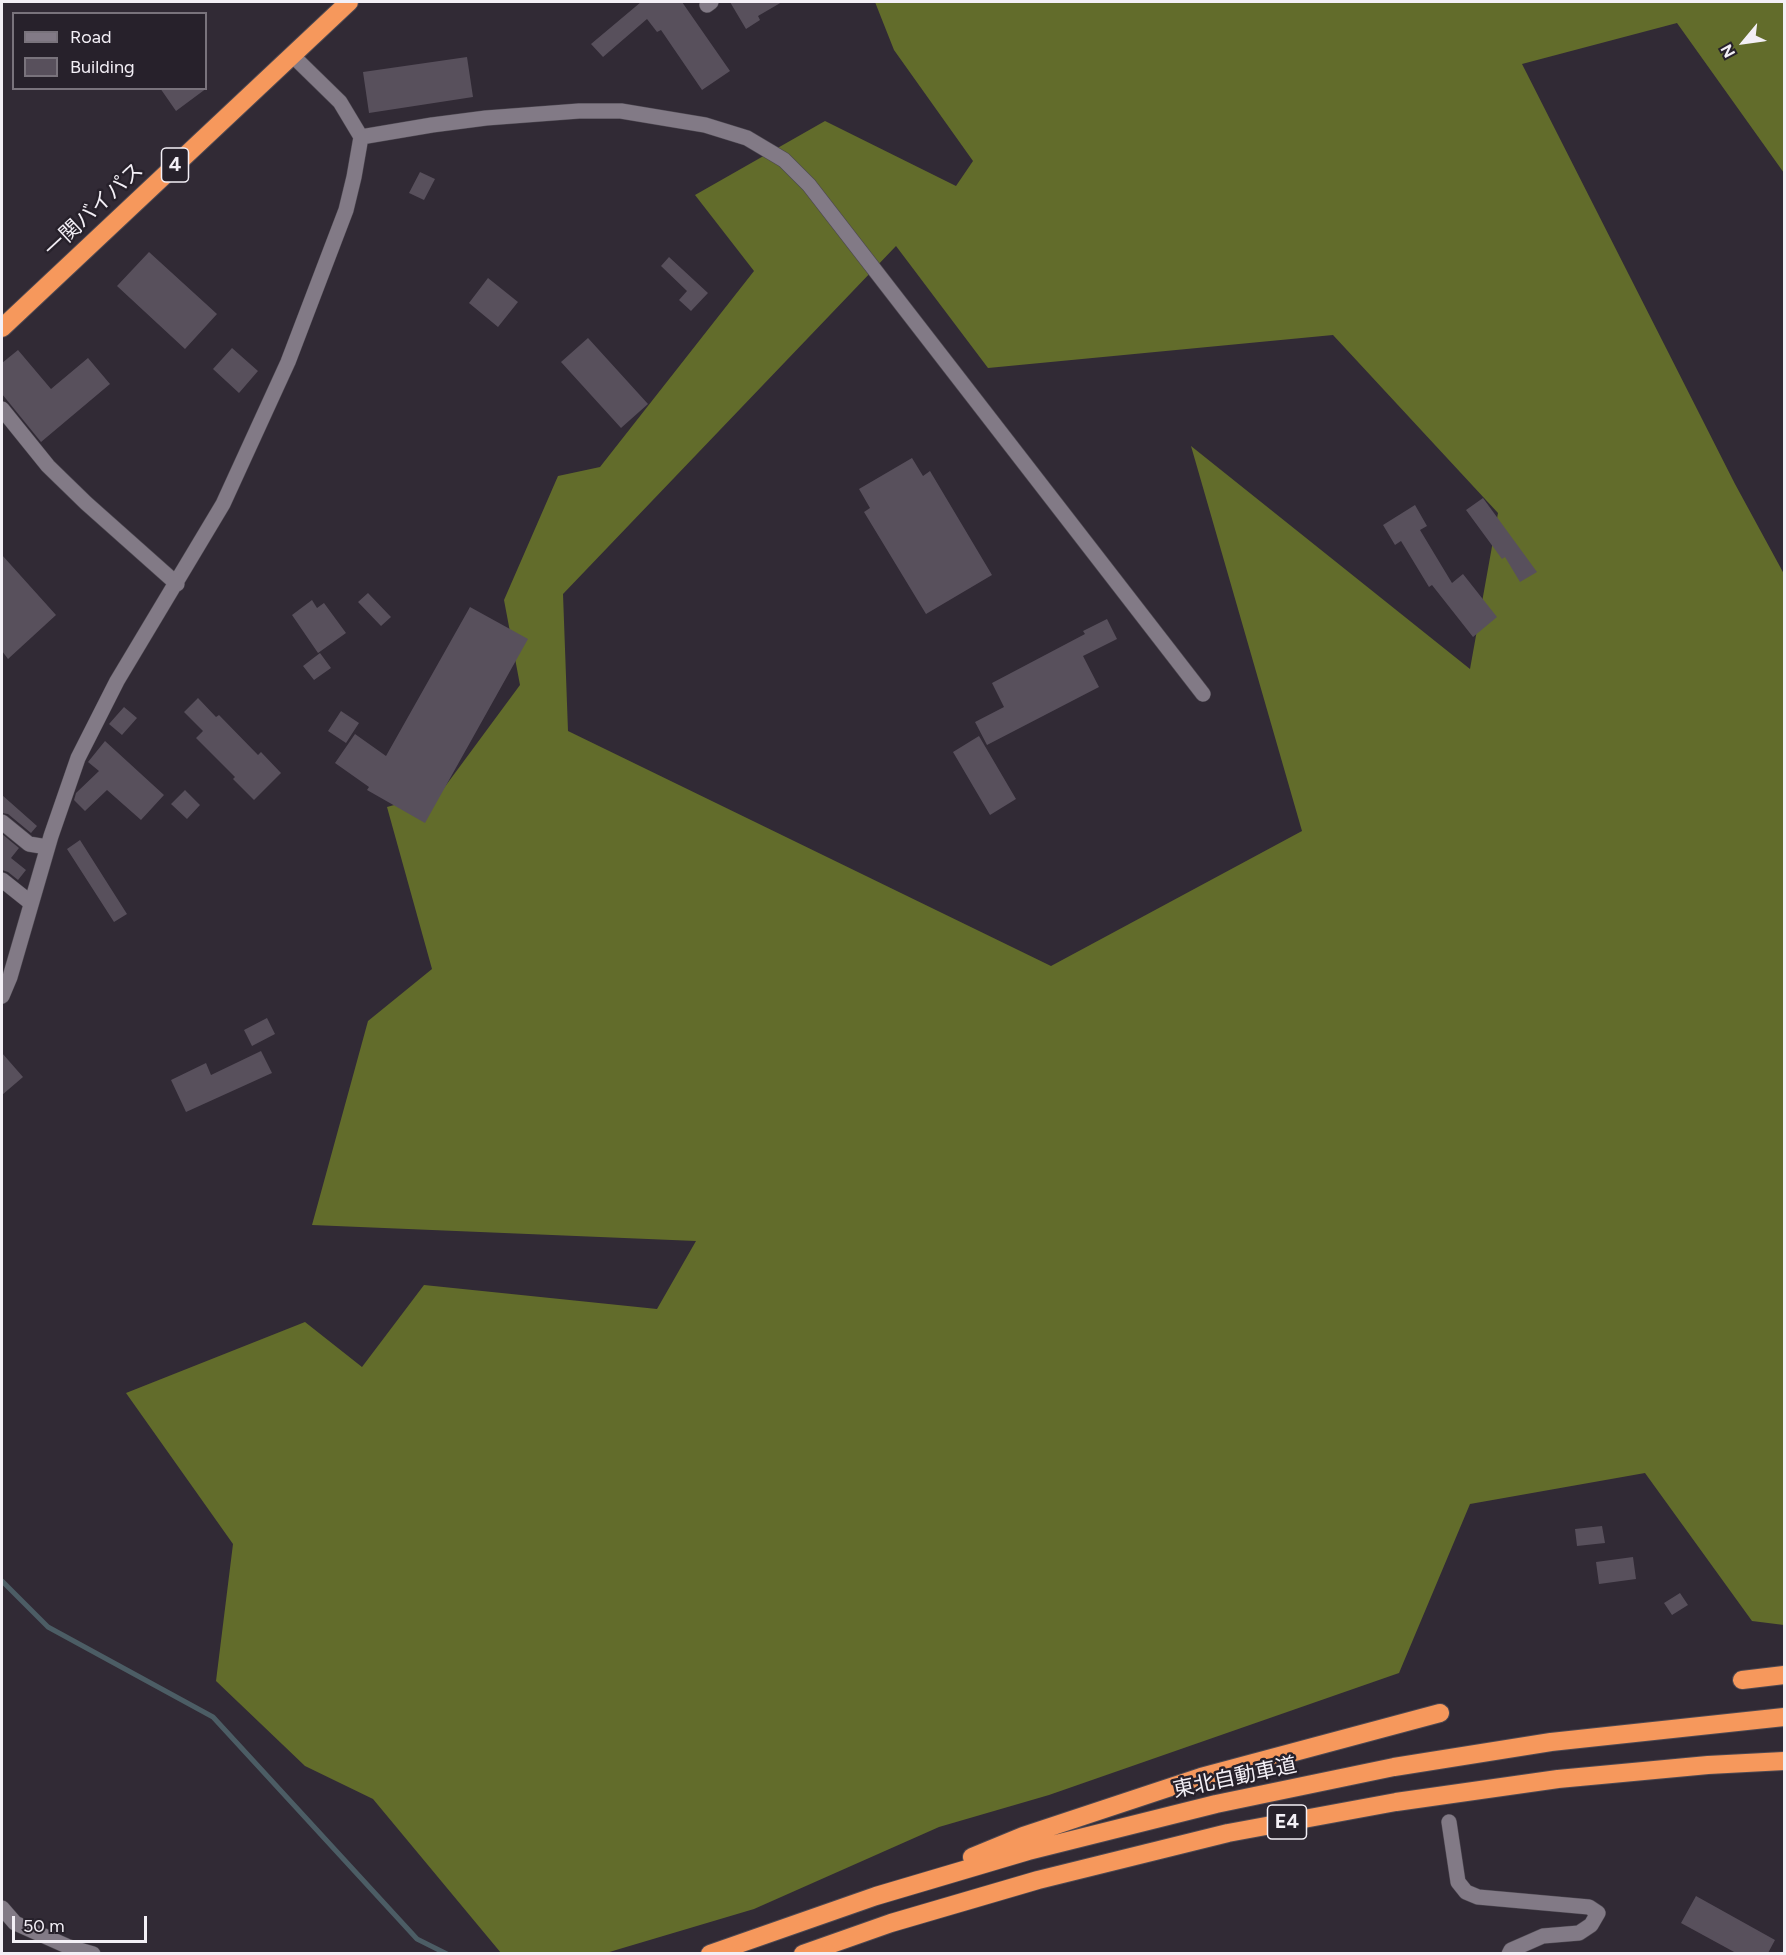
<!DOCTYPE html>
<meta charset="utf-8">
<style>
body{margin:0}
#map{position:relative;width:1786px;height:1955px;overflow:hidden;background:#312a35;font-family:Figtree,sans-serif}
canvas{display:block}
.frame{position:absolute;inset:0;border:3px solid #f3eff6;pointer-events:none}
.legend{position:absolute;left:12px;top:12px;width:195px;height:78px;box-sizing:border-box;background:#27212b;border:2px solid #79737c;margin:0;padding:8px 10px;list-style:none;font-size:18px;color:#f3eff6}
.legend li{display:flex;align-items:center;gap:12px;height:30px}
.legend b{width:30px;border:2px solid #79737c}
.north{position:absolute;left:1714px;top:12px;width:60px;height:60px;-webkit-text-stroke:4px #27212b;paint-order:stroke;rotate:241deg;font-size:16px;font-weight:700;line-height:24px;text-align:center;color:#f3eff6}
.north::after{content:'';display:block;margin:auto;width:21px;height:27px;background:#f3eff6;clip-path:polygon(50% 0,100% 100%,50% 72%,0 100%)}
.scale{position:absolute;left:12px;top:1916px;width:135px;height:27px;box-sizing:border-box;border:3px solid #f3eff6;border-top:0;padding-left:8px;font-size:18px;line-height:21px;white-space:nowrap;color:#f3eff6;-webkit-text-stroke:4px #27212b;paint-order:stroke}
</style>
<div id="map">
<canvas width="1786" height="1955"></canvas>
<div class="frame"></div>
<ul class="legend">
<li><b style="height:8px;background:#827a86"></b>Road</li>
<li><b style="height:16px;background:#58505c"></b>Building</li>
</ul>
<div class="north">N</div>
<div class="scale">50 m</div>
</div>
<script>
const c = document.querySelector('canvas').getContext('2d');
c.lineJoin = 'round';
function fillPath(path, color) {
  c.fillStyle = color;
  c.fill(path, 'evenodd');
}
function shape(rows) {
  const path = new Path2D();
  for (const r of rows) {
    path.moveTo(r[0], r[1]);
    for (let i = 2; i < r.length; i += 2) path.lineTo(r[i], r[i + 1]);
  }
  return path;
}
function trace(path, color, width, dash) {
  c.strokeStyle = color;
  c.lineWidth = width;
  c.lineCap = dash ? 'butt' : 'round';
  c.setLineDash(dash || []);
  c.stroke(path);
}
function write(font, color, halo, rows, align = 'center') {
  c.font = font + ' Figtree,"Noto Sans JP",sans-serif';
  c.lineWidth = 5;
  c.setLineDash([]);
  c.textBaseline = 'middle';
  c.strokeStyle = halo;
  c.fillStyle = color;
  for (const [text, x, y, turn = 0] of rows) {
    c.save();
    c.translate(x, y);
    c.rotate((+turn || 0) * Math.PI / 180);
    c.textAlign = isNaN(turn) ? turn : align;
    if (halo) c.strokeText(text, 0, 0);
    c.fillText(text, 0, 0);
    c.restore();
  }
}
fillPath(shape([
 [875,2,1784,2,1784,173,1677,23,1522,64,1735,484,1784,574,1784,1625,1752,1621,1645,1473,1470,1504,1399,1673,1049,1795,939,1827,754,1909,606,1953,501,1953,373,1799,305,1766,216,1681,233,1544,126,1393,305,1322,362,1367,424,1285,657,1309,696,1241,312,1225,368,1021,432,969,387,807,441,792,520,685,504,600,558,476,600,467,754,271,695,195,825,121,956,186,973,161,894,50],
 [896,246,988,368,1333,335,1498,513,1470,669,1191,446,1302,831,1051,966,568,731,563,594]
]), '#626c2b');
trace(shape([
 [2,1581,48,1627,213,1717,417,1939,447,1954]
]), '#4c5d65', 5);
fillPath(shape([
 [641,2,682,2,730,71,702,90,661,30,657,32,647,19,603,57,591,44],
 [730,2,782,2,758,16,760,20,746,29],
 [467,57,473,97,369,113,363,72],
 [160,88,207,88,176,111],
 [420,172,435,179,424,200,409,193],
 [149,252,217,314,185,349,117,286],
 [669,257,708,293,691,311,679,300,687,291,661,266],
 [488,278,518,302,498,327,469,303],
 [588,338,648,404,621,428,561,362],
 [232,348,258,371,239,393,213,369],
 [18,350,51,389,88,358,110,384,41,442,2,394,2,363],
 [912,458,923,476,930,471,992,575,926,614,864,512,870,508,859,489],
 [1483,498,1537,572,1520,582,1505,557,1502,559,1466,510],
 [1415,505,1427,526,1420,530,1452,583,1463,574,1497,617,1473,637,1432,585,1429,587,1401,541,1395,545,1383,525],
 [2,555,56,615,8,659,2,651],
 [368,593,391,617,381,626,358,602],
 [312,600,317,608,324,603,346,633,318,653,292,615],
 [470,607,528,639,425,823,367,790,369,787,335,763,355,734,386,756],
 [1107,619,1117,639,1083,656,1099,687,987,745,975,722,1004,707,992,683,1085,634,1083,631],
 [320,653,331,668,314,680,303,666],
 [198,698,216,717,219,715,258,755,261,752,281,773,254,800,233,779,235,777,196,738,203,731,184,712],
 [124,707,137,718,122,735,109,724],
 [341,711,359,723,346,743,328,731],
 [979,736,1016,799,990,815,953,752],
 [105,741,164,795,141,820,107,790,85,811,74,800,76,793,99,771,88,762],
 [185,790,200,805,187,819,171,804],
 [2,795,37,826,31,833,8,814,2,813],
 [2,834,19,848,11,858,26,870,18,880,8,872,2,870],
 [80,840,127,914,114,922,67,849],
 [267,1018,275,1034,252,1046,244,1030],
 [261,1051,272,1073,186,1112,171,1080,206,1063,211,1075],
 [2,1053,23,1077,2,1095],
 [1602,1526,1605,1543,1577,1546,1575,1529],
 [1633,1557,1636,1579,1599,1584,1596,1562],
 [1680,1593,1688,1605,1672,1615,1664,1603],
 [1696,1896,1775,1940,1768,1953,1736,1953,1681,1923]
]), '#58505c');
const minor = shape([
 [707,5,711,2],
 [361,137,432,125,486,118,579,111,621,111,705,125,747,138,784,160,809,185,1203,694],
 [2,409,48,466,86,503,177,584],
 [2,822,29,844,41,846],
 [2,880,31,903],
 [2,996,10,977,51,836,78,758,117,681,223,504,288,362,346,210,354,177,361,137,340,102,292,55],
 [1449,1822,1458,1882,1466,1892,1478,1897,1589,1907,1598,1913,1591,1925,1579,1933,1543,1936,1511,1950,1509,1954],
 [2,1908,15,1923,69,1947,93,1954]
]);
const highway = shape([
 [2,328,349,2],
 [1742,1680,1784,1675],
 [972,1857,1023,1836,1201,1777,1440,1713],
 [710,1954,876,1896,1028,1851,1216,1804,1394,1767,1551,1742,1784,1717],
 [803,1954,891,1923,1038,1880,1228,1833,1396,1802,1558,1779,1708,1765,1784,1761]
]);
trace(minor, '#4d4851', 16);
trace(highway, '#4d4851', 20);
trace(minor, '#827a86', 15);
trace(highway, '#f6985c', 18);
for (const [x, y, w] of [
 [175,165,27],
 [1287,1822,39]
]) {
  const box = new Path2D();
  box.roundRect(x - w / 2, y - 17, w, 34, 4.5);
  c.fillStyle = '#27212b';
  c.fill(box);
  trace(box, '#f3eff6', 1.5);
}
write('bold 20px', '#f3eff6', null, [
 ["4",175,165],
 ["E4",1287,1822]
]);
write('21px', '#f3eff6', '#27212b', [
 ["一関バイパス",94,210,-43],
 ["東北自動車道",1235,1778,-12]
]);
</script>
